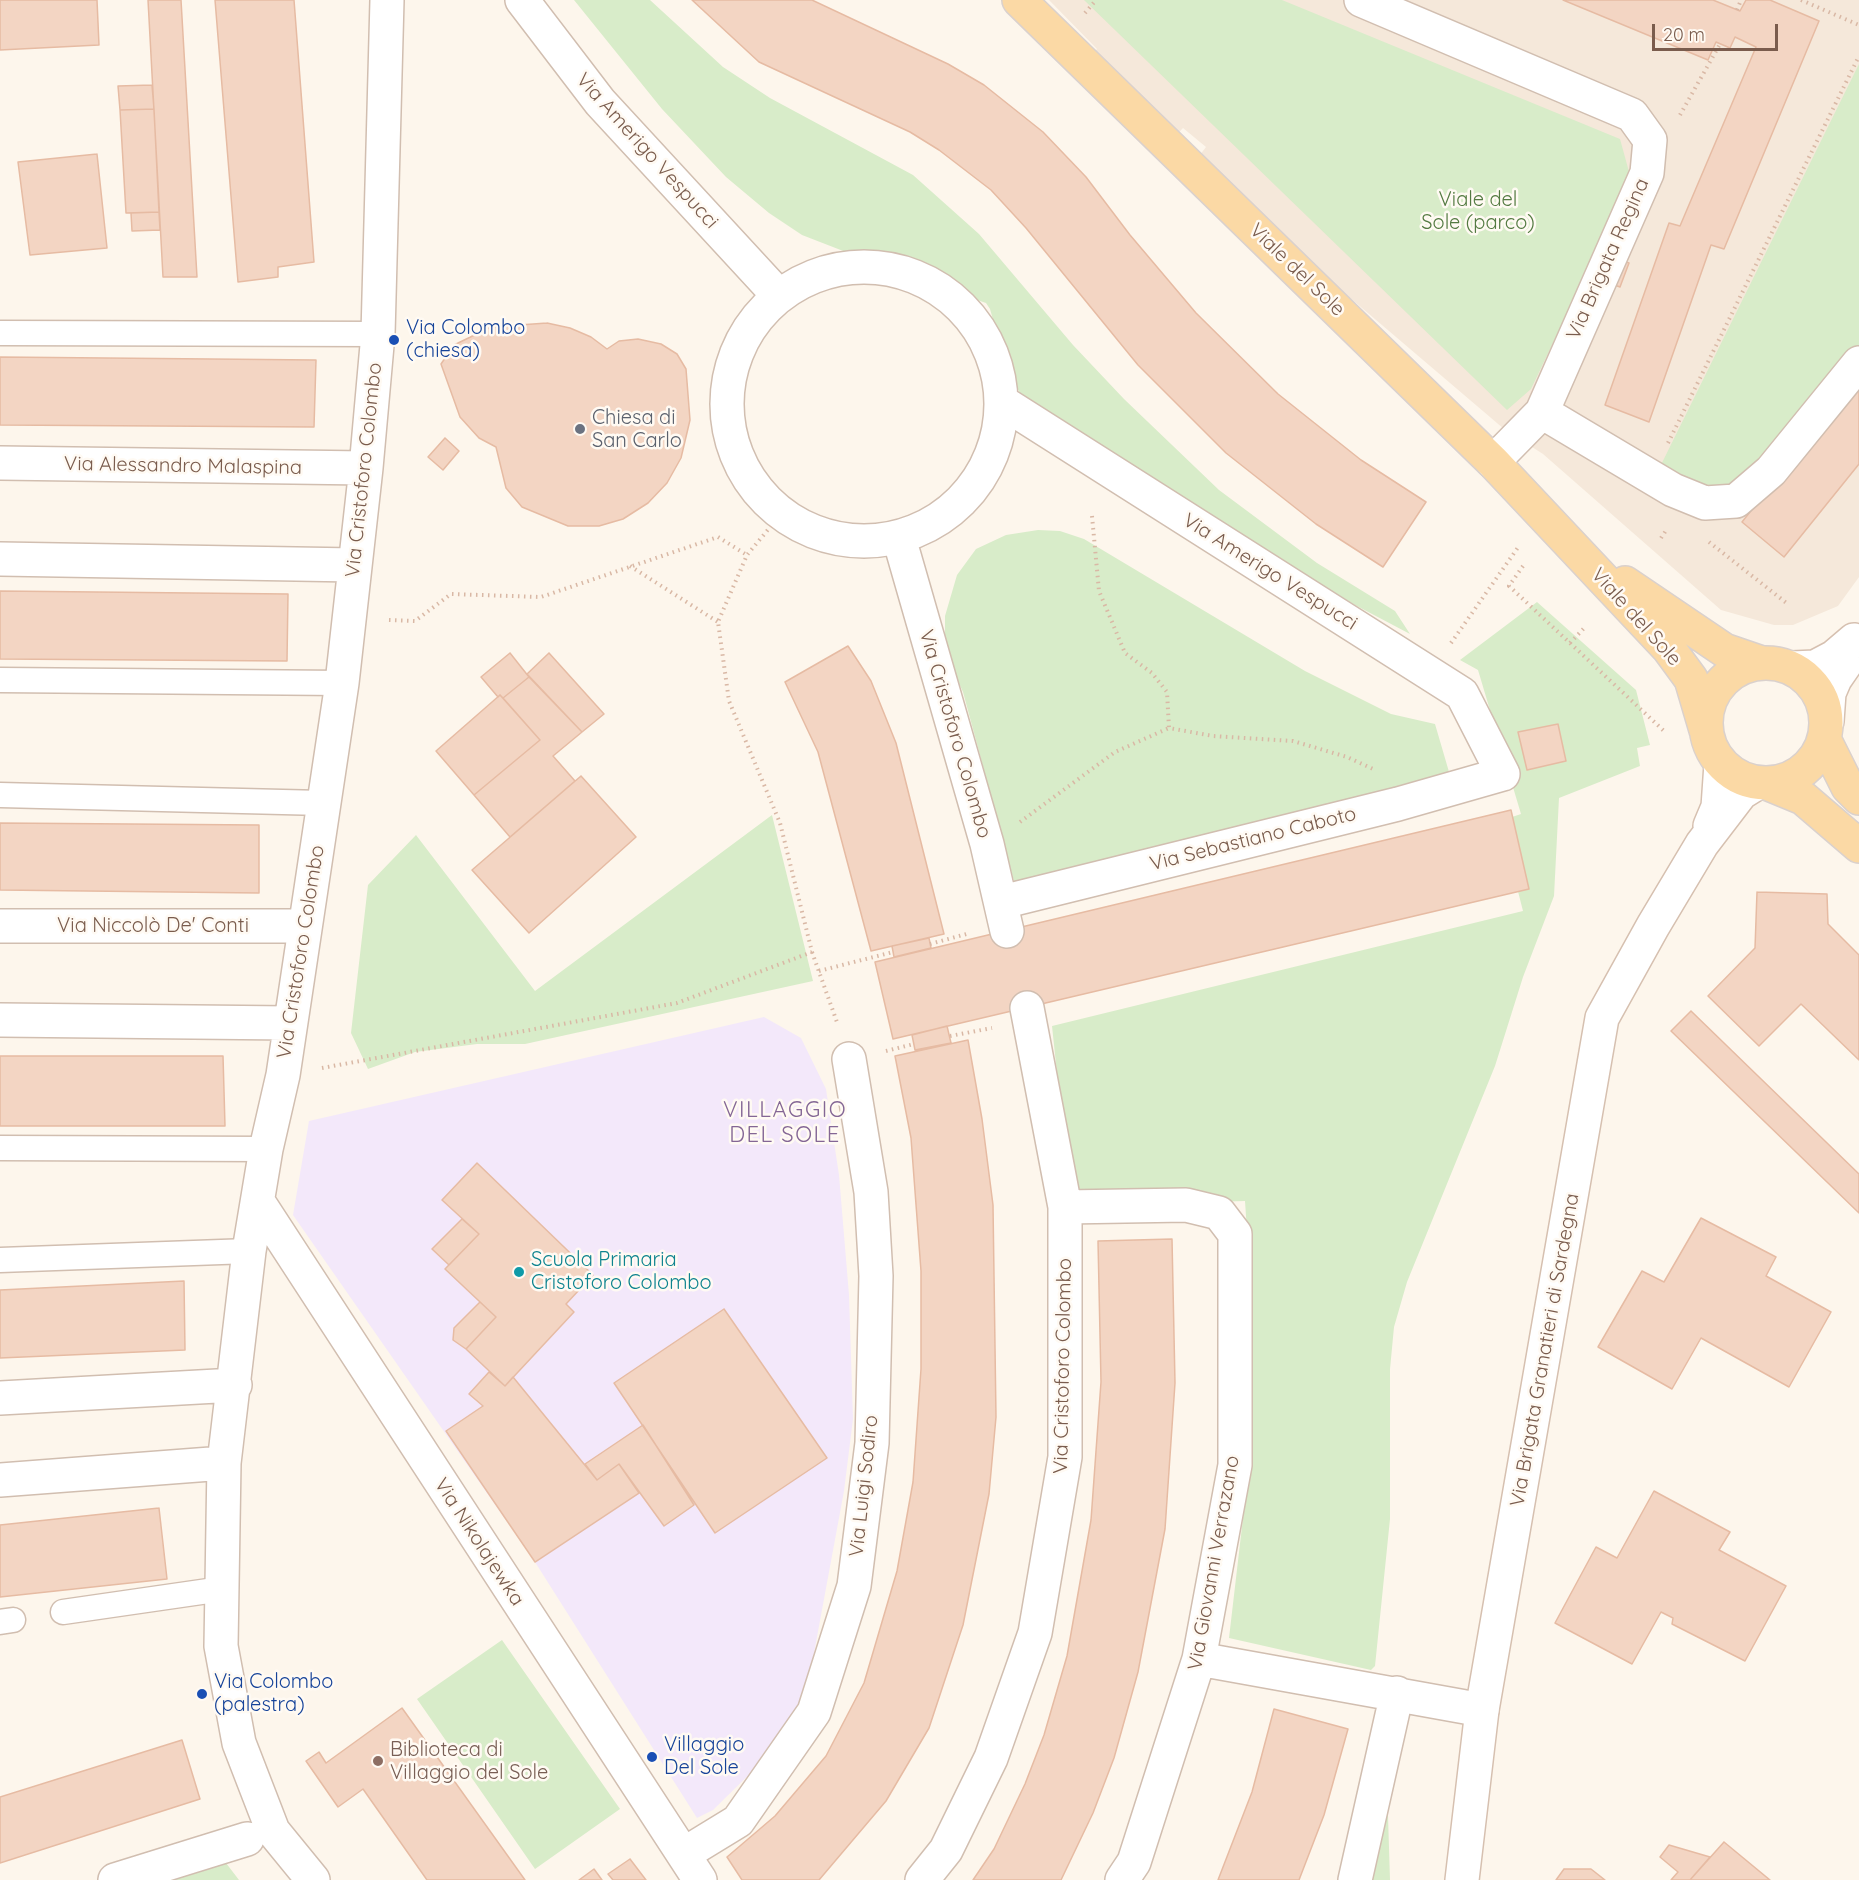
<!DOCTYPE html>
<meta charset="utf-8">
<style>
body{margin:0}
#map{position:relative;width:1859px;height:1880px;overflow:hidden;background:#fdf6ec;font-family:Quicksand,sans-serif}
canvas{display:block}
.scale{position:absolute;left:1652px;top:24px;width:126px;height:27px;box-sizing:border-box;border:3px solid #7a5c4d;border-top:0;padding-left:8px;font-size:18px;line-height:21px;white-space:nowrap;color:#7a5c4d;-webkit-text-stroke:4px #fffaf3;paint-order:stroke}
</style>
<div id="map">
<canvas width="1859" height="1880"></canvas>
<div class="scale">20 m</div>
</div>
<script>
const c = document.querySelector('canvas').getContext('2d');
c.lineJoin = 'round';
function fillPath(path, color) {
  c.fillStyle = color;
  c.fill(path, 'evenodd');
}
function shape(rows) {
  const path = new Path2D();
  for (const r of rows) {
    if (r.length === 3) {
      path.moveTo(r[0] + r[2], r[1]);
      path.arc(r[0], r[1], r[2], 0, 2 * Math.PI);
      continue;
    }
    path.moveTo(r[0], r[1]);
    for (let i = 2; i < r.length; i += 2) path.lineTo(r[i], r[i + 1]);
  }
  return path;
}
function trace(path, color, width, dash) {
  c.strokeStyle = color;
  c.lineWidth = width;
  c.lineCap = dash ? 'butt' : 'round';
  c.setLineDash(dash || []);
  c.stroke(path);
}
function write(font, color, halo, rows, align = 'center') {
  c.font = font + ' Quicksand,sans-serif';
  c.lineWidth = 5;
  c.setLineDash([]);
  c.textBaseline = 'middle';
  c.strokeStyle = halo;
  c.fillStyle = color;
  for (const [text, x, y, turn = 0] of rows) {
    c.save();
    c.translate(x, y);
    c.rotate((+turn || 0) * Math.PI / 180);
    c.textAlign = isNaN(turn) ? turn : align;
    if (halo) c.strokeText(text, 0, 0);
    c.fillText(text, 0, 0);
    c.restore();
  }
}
fillPath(shape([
 [1049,0,1859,0,1859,577,1838,606,1793,625,1774,625,1721,610,1543,454,1504,429,1193,164,1206,147,1183,128,1169,143,1085,63,1097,49]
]), '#f5e8da');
fillPath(shape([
 [764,1017,801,1038,826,1089,839,1175,849,1295,853,1419,844,1491,809,1680,797,1708,767,1757,713,1810,697,1818,535,1562,293,1215,309,1121]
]), '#f3e8fa');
fillPath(shape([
 [574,0,650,0,723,67,770,98,913,175,979,234,1073,345,1124,399,1219,490,1317,563,1395,611,1410,634,1355,605,1217,520,1058,433,1020,393,1007,369,990,309,986,303,918,280,802,235,769,213,726,177,662,109],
 [1084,0,1282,0,1620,139,1631,179,1531,389,1507,410],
 [1859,64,1859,377,1747,506,1655,477],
 [1038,530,1060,531,1084,539,1305,671,1391,714,1435,724,1454,789,1018,896,963,692,945,653,945,616,957,575,976,549,1006,535],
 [1537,602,1636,690,1650,745,1637,748,1640,766,1559,798,1554,896,1523,977,1495,1066,1407,1282,1394,1327,1390,1369,1390,1519,1375,1666,1371,1670,1229,1638,1250,1458,1252,1307,1245,1201,1071,1206,1052,1026,1523,911,1500,821,1521,814,1478,670,1460,660],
 [772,815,813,981,525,1044,477,1044,415,1052,368,1069,351,1033,368,885,416,835,535,991],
 [502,1640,620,1809,535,1869,417,1699],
 [1365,1815,1388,1816,1390,1880,1347,1880],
 [226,1863,239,1880,165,1880]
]), '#d8ecc9');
const building = shape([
 [0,0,97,0,99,45,0,50,0,0],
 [148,0,181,0,197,277,163,277,148,0],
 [215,0,294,0,314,262,278,267,278,277,238,282,215,0],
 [692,0,812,0,948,64,984,85,1043,132,1086,177,1130,235,1196,313,1278,394,1361,460,1426,502,1383,567,1316,524,1226,453,1138,365,1026,228,991,190,939,150,910,132,759,62,692,0],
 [1563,0,1713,0,1740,11,1746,0,1770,0,1819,21,1724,249,1711,245,1649,422,1605,405,1669,223,1680,226,1756,47,1735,37,1730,48,1716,42,1708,60,1563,0],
 [152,85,154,109,120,110,118,86,152,85],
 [154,109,159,212,126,213,120,110,154,109],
 [97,154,107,248,30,255,18,162,97,154],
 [159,212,160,230,132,231,131,213,159,212],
 [1614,258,1629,263,1620,287,1606,282,1614,258],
 [547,323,570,328,591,337,607,349,619,341,638,339,661,344,677,354,686,369,690,420,681,458,667,483,648,503,623,519,599,526,568,526,522,507,506,488,496,447,479,438,460,417,441,364,454,345,491,327,547,323],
 [0,357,316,360,314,427,0,425,0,357],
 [1859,376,1859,464,1784,557,1742,522,1859,376],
 [445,438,459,451,443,470,428,457,445,438],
 [0,591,288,594,287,661,0,659,0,591],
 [848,646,871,681,896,743,944,934,871,951,818,752,785,682,848,646],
 [510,653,529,677,503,698,500,695,498,697,481,677,510,653],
 [549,653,604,714,582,732,527,674,549,653],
 [529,677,582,732,553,756,575,781,510,837,474,795,540,740,503,698,529,677],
 [500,695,540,740,474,795,436,751,500,695],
 [1558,724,1566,761,1527,770,1518,732,1558,724],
 [581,776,636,837,529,933,472,870,581,776],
 [1511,810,1529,889,893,1039,875,962,1511,810],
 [0,823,259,825,259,893,0,890,0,823],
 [1757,892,1827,894,1828,924,1859,955,1859,1060,1801,1004,1759,1046,1708,996,1755,948,1757,892],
 [929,938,931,948,894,957,892,946,929,938],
 [1691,1011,1859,1174,1859,1213,1671,1031,1691,1011],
 [947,1026,951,1043,915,1050,912,1035,947,1026],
 [968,1040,982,1119,993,1205,996,1417,989,1494,963,1625,929,1728,886,1801,819,1880,742,1880,727,1857,775,1816,826,1756,864,1683,897,1571,913,1482,921,1369,921,1271,911,1138,895,1056,968,1040],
 [0,1056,223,1056,225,1126,0,1126,0,1056],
 [477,1163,593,1275,566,1304,574,1312,505,1386,466,1349,496,1317,445,1269,479,1234,442,1200,477,1163],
 [1701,1218,1776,1257,1766,1276,1831,1312,1789,1387,1701,1338,1672,1389,1598,1347,1642,1271,1664,1282,1701,1218],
 [462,1219,479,1234,449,1265,432,1249,462,1219],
 [1172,1239,1175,1383,1165,1529,1138,1672,1114,1758,1093,1813,1061,1880,973,1880,994,1849,1025,1784,1044,1735,1067,1656,1091,1520,1101,1382,1098,1241,1172,1239],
 [184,1281,185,1350,0,1358,0,1290,184,1281],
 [480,1302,496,1317,466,1349,453,1340,454,1328,480,1302],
 [724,1309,827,1458,715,1533,614,1383,724,1309],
 [489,1372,505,1386,513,1377,597,1480,619,1464,639,1493,535,1562,446,1431,483,1406,469,1394,489,1372],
 [643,1425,694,1505,664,1526,619,1464,597,1480,585,1464,643,1425],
 [1654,1491,1730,1532,1719,1550,1786,1586,1745,1661,1672,1624,1673,1618,1661,1612,1632,1664,1555,1623,1596,1547,1617,1558,1654,1491],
 [159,1508,167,1579,0,1597,0,1525,159,1508],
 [402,1708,525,1880,427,1880,363,1789,338,1807,306,1761,319,1752,326,1763,402,1708],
 [1274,1709,1348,1729,1324,1815,1299,1880,1218,1880,1252,1792,1274,1709],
 [182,1740,200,1799,0,1863,0,1797,182,1740],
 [1724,1842,1770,1880,1690,1880,1724,1842],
 [1669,1845,1710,1857,1690,1880,1671,1880,1678,1872,1660,1857,1669,1845],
 [630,1859,646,1880,613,1880,608,1874,630,1859],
 [594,1869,602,1880,579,1880,594,1869],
 [1564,1869,1591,1869,1605,1880,1556,1880,1564,1869]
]);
fillPath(building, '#f3d5c3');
trace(building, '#e6bba3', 1.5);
const lane = shape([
 [0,333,378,334],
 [0,680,342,683],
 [0,795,323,803],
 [0,1148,266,1149],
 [0,1260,249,1251],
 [63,1612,222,1589],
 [0,1622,13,1620]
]);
const street = shape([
 [522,0,600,102,779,296],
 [1361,0,1632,115,1650,140,1647,173,1542,412,1493,462],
 [864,404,137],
 [1002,402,1462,694,1503,774,1398,804,1002,902],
 [1542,412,1673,490,1705,503,1736,501,1771,471,1859,363],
 [0,463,366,468],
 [899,538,987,844,1007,931],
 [0,559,355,565],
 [0,926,305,926],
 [0,1020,290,1023],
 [259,1203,700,1880],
 [1065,1207,1186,1205,1219,1213,1235,1234,1235,1465,1199,1659,1134,1862,1122,1880],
 [0,1398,235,1385],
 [0,1480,224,1463],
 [1199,1659,1482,1710],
 [684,1854,738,1821,814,1712,854,1586,872,1443,876,1276,871,1192,849,1059],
 [115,1880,247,1839],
 [313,1880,273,1831,239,1743,221,1646,224,1463,249,1251,266,1149,283,1075,342,683,366,468,378,334,387,0],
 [922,1880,946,1850,991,1758,1035,1633,1065,1457,1065,1207,1027,1008],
 [1355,1880,1397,1693]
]);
const secondary = shape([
 [1792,668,1815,667,1834,657,1854,640],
 [1827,721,1829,693,1835,679,1859,644],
 [1710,826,1718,807,1721,764],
 [1462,1880,1482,1710,1602,1018,1653,926,1702,844,1741,793,1757,783]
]);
const primary = shape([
 [1019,0,1493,462,1669,649,1691,679,1706,730],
 [1625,583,1724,650,1762,663],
 [1766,723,60],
 [1824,739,1848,787,1859,798],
 [1769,784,1803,798,1859,846]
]);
trace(lane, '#d1beb0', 27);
trace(street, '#d1beb0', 36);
trace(secondary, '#d6c0b0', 36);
trace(primary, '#dad1cd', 36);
trace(shape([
 [1801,0,1859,25],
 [1737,10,1741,0],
 [1085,13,1096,0],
 [1680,115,1720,44],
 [1668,443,1859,56],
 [1092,516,1099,591,1125,653,1152,673,1167,692,1169,728,1213,736,1293,741,1347,757,1373,769],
 [1661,538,1667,529],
 [1709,542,1789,605],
 [630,566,718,622],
 [1523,566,1509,586,1664,731],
 [389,620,415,621,451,594,541,597,718,537,747,555],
 [1451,643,1519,546],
 [1570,643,1586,626],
 [1020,822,1115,752,1169,728],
 [930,944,970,933],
 [812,952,838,1025],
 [819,971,893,952],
 [950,1036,992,1028],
 [886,1051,914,1044],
 [322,1068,677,1003,812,952,780,823,729,701,718,622,747,555,781,514]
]), '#d9b8a5', 4, [1.5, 4.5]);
trace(lane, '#fff', 24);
trace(street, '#fff', 33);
trace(secondary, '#fff', 33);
trace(primary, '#fbd9a5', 33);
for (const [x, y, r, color] of [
 [394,340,6,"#1a4fb4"],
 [580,429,6,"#6b7280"],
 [519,1272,6,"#0f9aa8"],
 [202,1694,6,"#1a4fb4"],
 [652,1757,6,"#1a4fb4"],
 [378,1761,6,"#8d6e63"]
]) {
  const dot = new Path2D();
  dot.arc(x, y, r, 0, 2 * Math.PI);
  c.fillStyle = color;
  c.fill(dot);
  trace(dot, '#fffaf3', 2);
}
write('20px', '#7a5c4d', '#fffaf3', [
 ["Via Amerigo Vespucci",647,151,48],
 ["Via Brigata Regina",1608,259,-66],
 ["Viale del Sole",1297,270,44],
 ["Via Alessandro Malaspina",183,466,1],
 ["Via Cristoforo Colombo",364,470,-84],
 ["Via Amerigo Vespucci",1270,572,32],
 ["Viale del Sole",1636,617,48],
 ["Via Cristoforo Colombo",955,734,74],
 ["Via Sebastiano Caboto",1253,839,-14],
 ["Via Niccolò De' Conti",153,926],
 ["Via Cristoforo Colombo",301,952,-81],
 ["Via Brigata Granatieri di Sardegna",1545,1350,-80],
 ["Via Cristoforo Colombo",1063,1366,-89],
 ["Via Luigi Sodiro",864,1486,-84],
 ["Via Nikolajewka",479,1542,57],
 ["Via Giovanni Verrazano",1214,1563,-80]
]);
write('20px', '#537a41', '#fffaf3', [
 ["Viale del",1478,200],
 ["Sole (parco)",1478,223]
]);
write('20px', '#164399', '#fffaf3', [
 ["Via Colombo",406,328],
 ["(chiesa)",406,351],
 ["Via Colombo",214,1682],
 ["(palestra)",214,1705],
 ["Villaggio",664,1745],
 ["Del Sole",664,1768]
], 'left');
write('20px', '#5b616d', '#fffaf3', [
 ["Chiesa di",592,418],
 ["San Carlo",592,441]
], 'left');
write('20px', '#0d838f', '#fffaf3', [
 ["Scuola Primaria",531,1260],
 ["Cristoforo Colombo",531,1283]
], 'left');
write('20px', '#785e54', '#fffaf3', [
 ["Biblioteca di",390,1750],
 ["Villaggio del Sole",390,1773]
], 'left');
c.letterSpacing = '1.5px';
write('22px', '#846695', '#fffaf3', [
 ["VILLAGGIO",785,1110],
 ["DEL SOLE",785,1135]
]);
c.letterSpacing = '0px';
</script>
